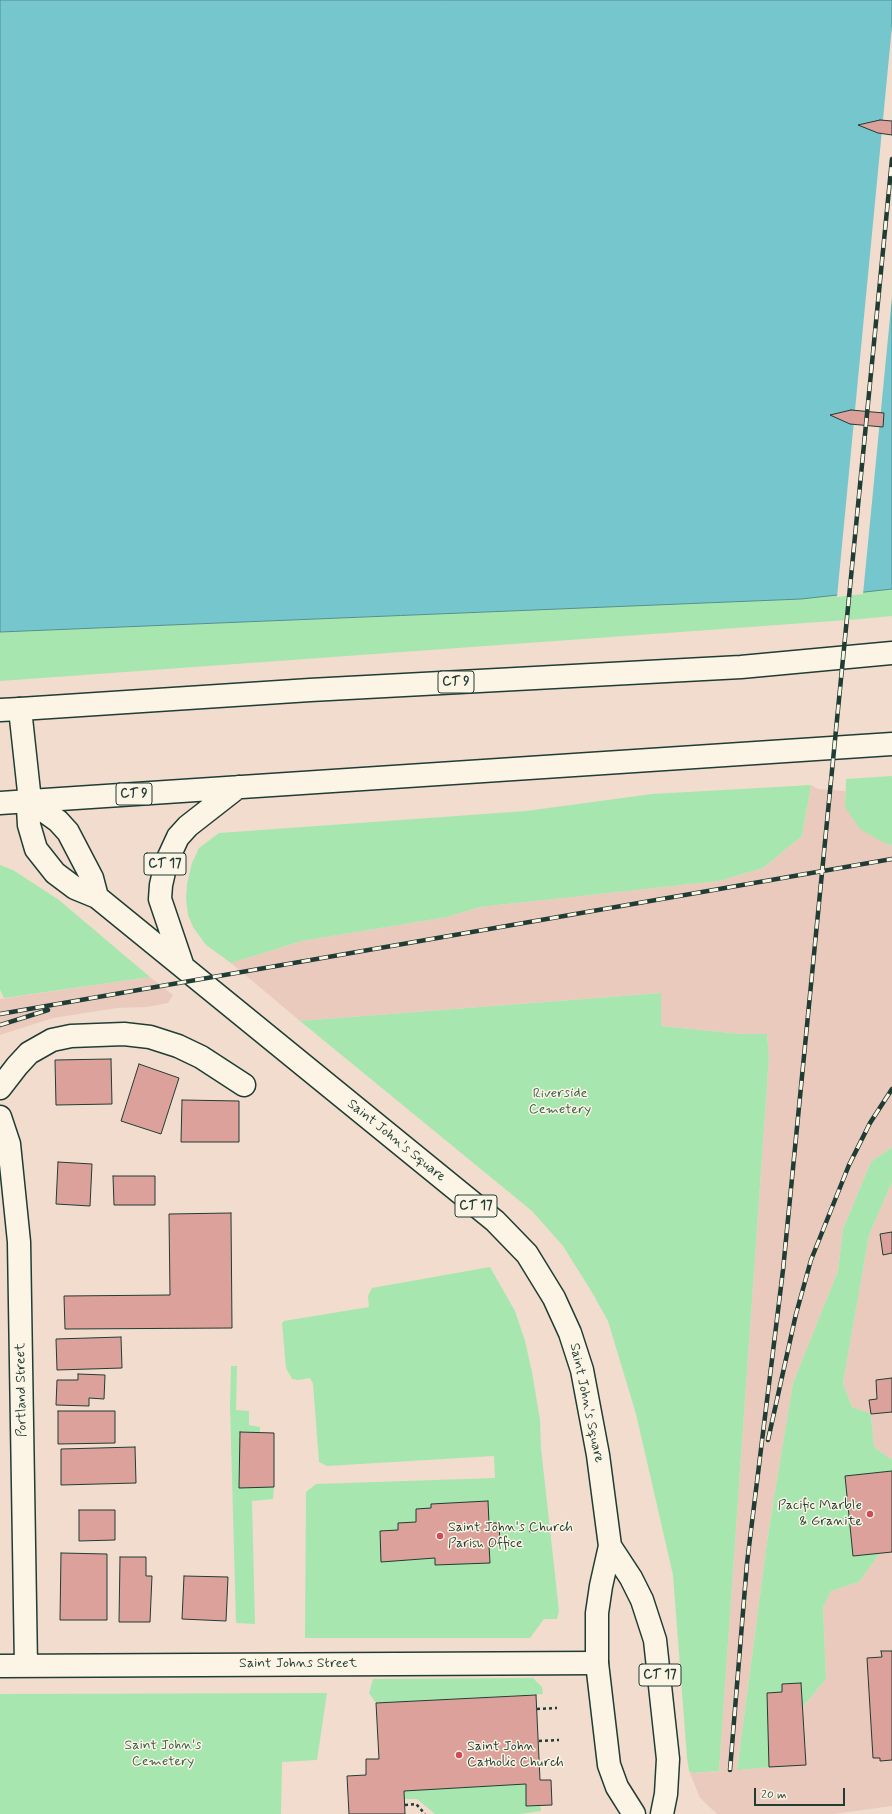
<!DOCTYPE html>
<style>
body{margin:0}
#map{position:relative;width:892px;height:1814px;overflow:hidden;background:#f2dcce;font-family:Mynerve,sans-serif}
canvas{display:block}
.scale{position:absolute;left:754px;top:1788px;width:91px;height:18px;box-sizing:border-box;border:2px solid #1f3d34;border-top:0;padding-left:5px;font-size:12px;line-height:14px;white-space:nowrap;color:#1f3d34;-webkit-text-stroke:3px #fcf5e5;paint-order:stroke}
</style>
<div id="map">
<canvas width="892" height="1814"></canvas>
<div class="scale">20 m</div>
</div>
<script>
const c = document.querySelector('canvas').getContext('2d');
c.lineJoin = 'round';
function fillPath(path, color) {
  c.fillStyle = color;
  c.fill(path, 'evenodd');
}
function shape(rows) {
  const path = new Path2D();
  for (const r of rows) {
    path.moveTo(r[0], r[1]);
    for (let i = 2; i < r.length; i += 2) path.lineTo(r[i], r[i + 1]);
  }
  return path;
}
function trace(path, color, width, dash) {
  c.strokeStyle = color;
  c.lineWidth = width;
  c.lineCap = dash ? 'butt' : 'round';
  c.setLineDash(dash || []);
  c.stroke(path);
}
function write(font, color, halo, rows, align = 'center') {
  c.font = font + ' Mynerve,sans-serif';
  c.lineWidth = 3;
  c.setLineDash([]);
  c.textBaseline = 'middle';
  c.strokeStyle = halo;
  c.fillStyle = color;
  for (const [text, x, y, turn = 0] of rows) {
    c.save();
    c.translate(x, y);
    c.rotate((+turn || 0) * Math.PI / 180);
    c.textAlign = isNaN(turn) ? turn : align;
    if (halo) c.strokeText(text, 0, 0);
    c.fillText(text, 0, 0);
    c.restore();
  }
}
fillPath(shape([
 [811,785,818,789,845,791,845,807,886,844,892,845,892,1147,871,1162,843,1229,838,1271,793,1383,768,1535,737,1769,766,1717,767,1693,782,1684,801,1683,802,1708,826,1679,823,1607,831,1591,859,1582,880,1553,892,1552,892,1806,834,1814,717,1814,700,1798,689,1771,693,1773,719,1771,769,1057,767,1034,741,1034,661,1026,661,993,300,1021,231,963,302,941,447,917,480,907,719,881,763,868,802,836],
 [150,977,173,995,168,1003,147,1007,117,1008,53,1018,0,1035,0,999],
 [892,1182,892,1460,874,1447,871,1414,852,1407,843,1383,869,1235]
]), '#ebcabe');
fillPath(shape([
 [892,589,892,616,861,619,0,681,0,632,801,599],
 [892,776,892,845,886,844,860,829,845,807,846,779],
 [811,785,802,836,763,868,719,881,480,907,447,917,302,941,231,963,206,945,193,927,188,915,186,899,187,884,192,863,199,848,219,833,526,811,652,794],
 [0,865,13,870,59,900,150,977,4,998,0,990],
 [661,993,661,1026,741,1034,767,1034,769,1057,719,1771,693,1773,689,1771,687,1758,673,1575,636,1414,608,1321,590,1289,563,1246,532,1211,300,1021],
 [892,1147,892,1182,869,1235,843,1383,852,1407,871,1414,874,1447,892,1460,892,1471,845,1476,853,1556,880,1553,859,1582,831,1591,823,1607,826,1679,802,1708,800,1683,782,1684,782,1692,767,1693,769,1767,737,1770,768,1535,793,1383,838,1271,843,1229,871,1162],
 [490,1267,515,1311,525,1341,532,1372,540,1420,541,1448,559,1611,557,1619,544,1619,530,1638,305,1638,306,1492,316,1484,495,1478,494,1456,327,1466,319,1462,313,1384,310,1378,298,1380,292,1379,286,1368,282,1323,284,1321,369,1307,368,1296,372,1288],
 [231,1366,237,1366,236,1410,249,1411,249,1425,260,1427,260,1433,240,1432,239,1487,274,1487,273,1499,252,1501,255,1624,236,1623,230,1405],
 [533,1678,542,1687,543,1694,376,1703,369,1693,373,1679],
 [327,1693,317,1760,282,1762,281,1814,0,1814,0,1694],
 [526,1784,527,1806,540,1805,541,1811,519,1814,435,1814,417,1799,404,1799,404,1791]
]), '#a7e7af');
const water = shape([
 [0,0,892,0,892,589,801,599,0,632,0,0]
]);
fillPath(water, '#76c7cd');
trace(water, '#539090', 1);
fillPath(shape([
 [892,26,892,297,863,594,837,597]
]), '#f2dcce');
const building = shape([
 [880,120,892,121,892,135,878,133,858,125,880,120],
 [851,410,884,413,883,427,850,424,830,415,851,410],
 [111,1059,112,1104,56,1105,55,1060,111,1059],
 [139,1064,179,1078,161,1134,121,1121,139,1064],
 [182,1100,239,1101,239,1142,181,1142,182,1100],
 [58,1162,92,1164,90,1206,56,1204,58,1162],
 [113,1176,155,1176,155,1205,114,1205,113,1176],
 [231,1213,232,1328,65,1329,64,1296,170,1295,169,1214,231,1213],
 [892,1232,892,1253,883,1255,880,1234,892,1232],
 [121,1337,122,1368,57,1370,56,1339,121,1337],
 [78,1374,105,1375,104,1399,89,1398,89,1406,56,1405,57,1380,78,1380,78,1374],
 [892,1378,892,1412,871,1414,869,1400,877,1399,876,1380,892,1378],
 [58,1411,115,1411,115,1443,58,1444,58,1411],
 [240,1432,274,1433,274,1487,239,1488,240,1432],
 [135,1447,136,1483,61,1485,61,1449,135,1447],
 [892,1471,892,1552,853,1556,845,1476,892,1471],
 [488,1501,489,1523,499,1523,500,1544,489,1545,490,1563,435,1565,435,1558,381,1562,380,1531,398,1530,398,1523,416,1522,416,1509,431,1508,431,1504,488,1501],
 [79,1510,115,1510,115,1540,79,1541,79,1510],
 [61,1553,107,1554,107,1620,60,1620,61,1553],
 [120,1557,146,1557,146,1576,152,1576,150,1622,119,1622,120,1557],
 [184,1576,228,1577,226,1621,182,1619,184,1576],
 [881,1651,892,1651,892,1760,880,1761,880,1758,873,1758,867,1658,882,1657,881,1651],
 [801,1683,806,1765,769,1767,767,1693,782,1692,782,1684,801,1683],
 [536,1695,540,1780,551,1780,552,1805,526,1806,526,1784,404,1791,405,1814,349,1814,347,1776,366,1775,366,1759,379,1759,376,1703,536,1695]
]);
fillPath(building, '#dba19a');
trace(building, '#1f3d34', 1);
const minor = shape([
 [0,1088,17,1066,29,1053,52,1040,71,1036,124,1034,150,1037,178,1046,201,1057,244,1085],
 [0,1117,9,1144,19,1242,26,1666],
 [0,1666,597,1663]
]);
const trunk = shape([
 [30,801,892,744],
 [30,801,58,821,68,832,92,878,97,897],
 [183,967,160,899,161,885,166,863,178,837,188,826,238,787],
 [610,1546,631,1578,642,1600,655,1640,668,1759,666,1794,662,1814],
 [634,1814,617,1787,609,1765,597,1663,597,1613,601,1586,610,1546,598,1455,582,1370,570,1333,554,1298,527,1254,495,1221,97,897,75,888,55,873,36,849,29,825,28,808,30,801,20,709,310,690,741,667,892,653]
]);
const motorway = shape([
 [0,710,20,709],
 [0,803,30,801]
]);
trace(minor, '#1f3d34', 25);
trace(trunk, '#1f3d34', 25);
trace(motorway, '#1f3d34', 25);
trace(shape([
 [529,1531,554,1529],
 [537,1709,557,1708],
 [539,1741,559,1740],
 [405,1805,416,1804,425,1814]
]), '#1f3d34', 2.5, [3, 3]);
trace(minor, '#fcf5e5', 22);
trace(trunk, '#fcf5e5', 22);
trace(motorway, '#fcf5e5', 22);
const rail = shape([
 [0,1014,892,859],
 [0,1025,48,1010],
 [768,1440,796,1314,811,1260,849,1165,870,1123,892,1089],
 [730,1770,747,1563,783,1270,892,159]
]);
trace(rail, '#1f3d34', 4.5);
trace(rail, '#fcf5e5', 3, [9]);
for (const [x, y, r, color] of [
 [870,1514,4,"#d1495b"],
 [440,1536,4,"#d1495b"],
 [459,1755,4,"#d1495b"]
]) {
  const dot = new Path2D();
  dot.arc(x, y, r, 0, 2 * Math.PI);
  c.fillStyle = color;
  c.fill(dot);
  trace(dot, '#fcf5e5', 1.5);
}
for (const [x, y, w] of [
 [456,682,36],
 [134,794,36],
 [165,864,42],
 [476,1206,42],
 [660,1675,42]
]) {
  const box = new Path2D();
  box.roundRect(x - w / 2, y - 11, w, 22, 3);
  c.fillStyle = '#fcf5e5';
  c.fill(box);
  trace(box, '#1f3d34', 1);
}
write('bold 13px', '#1f3d34', null, [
 ["CT 9",456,682],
 ["CT 9",134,794],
 ["CT 17",165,864],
 ["CT 17",476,1206],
 ["CT 17",660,1675]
]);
write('14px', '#3a5f4d', '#fcf5e5', [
 ["Riverside",560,1094],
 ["Cemetery",560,1110],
 ["Saint John's",163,1746],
 ["Cemetery",163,1762]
]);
write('14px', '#1f3d34', '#fcf5e5', [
 ["Saint John's Square",396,1141,39],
 ["Portland Street",22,1390,-91],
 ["Saint John's Square",586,1403,78],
 ["Saint Johns Street",298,1664]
]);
write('14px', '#1f3d34', '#fcf5e5', [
 ["Pacific Marble",862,1506,"right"],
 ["& Granite",862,1522,"right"],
 ["Saint John's Church",448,1528],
 ["Parish Office",448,1544],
 ["Saint John",467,1747],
 ["Catholic Church",467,1763]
], 'left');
</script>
